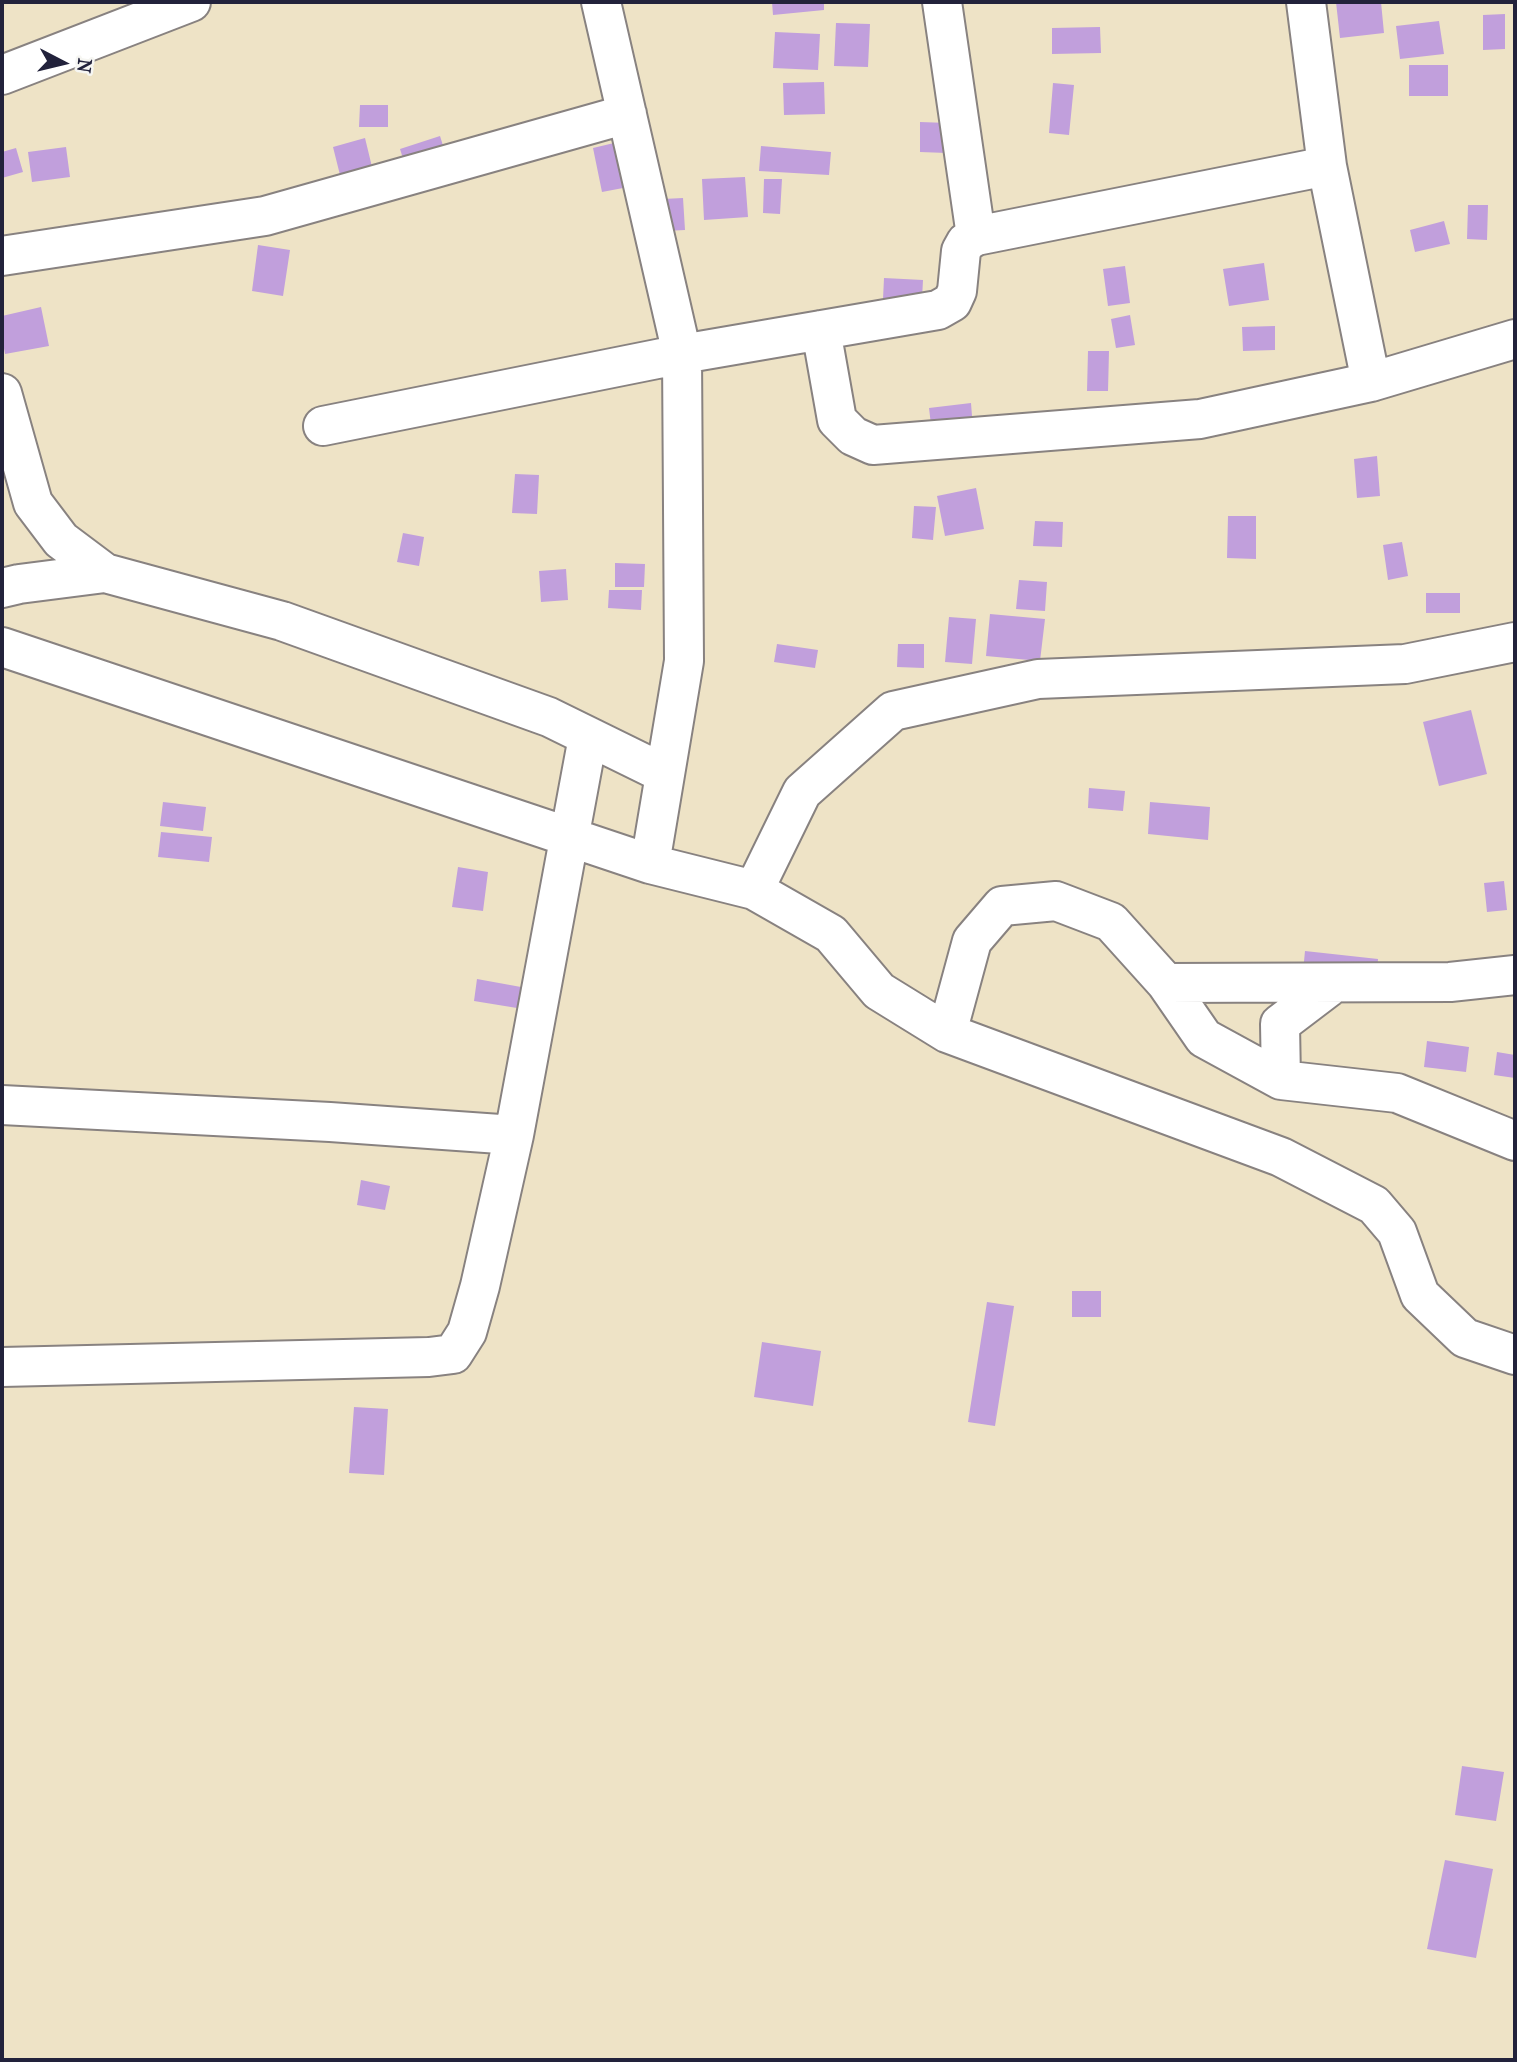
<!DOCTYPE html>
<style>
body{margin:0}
#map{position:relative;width:1517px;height:2062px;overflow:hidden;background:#eee3c6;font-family:"IM FELL French Canon",serif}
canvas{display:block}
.frame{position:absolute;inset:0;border:4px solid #22223b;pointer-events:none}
.north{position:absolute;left:28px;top:28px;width:70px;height:70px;-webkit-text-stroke:5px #f6f6f2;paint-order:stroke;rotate:97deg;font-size:19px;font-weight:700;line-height:28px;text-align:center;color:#22223b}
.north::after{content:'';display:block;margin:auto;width:24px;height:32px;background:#22223b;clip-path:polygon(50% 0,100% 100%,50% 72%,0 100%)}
</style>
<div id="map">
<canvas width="1517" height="2062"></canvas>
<div class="frame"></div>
<div class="north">N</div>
</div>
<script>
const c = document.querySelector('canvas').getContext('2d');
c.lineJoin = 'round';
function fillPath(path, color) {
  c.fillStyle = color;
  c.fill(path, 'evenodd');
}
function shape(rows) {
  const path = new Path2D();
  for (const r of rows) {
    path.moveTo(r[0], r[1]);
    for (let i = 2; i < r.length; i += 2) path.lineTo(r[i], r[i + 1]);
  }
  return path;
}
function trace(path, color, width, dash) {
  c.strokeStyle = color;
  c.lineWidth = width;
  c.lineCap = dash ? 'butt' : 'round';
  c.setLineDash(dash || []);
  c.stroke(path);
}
fillPath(shape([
 [772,2,824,2,824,10,773,15],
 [1336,2,1381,2,1384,33,1340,38],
 [1505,14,1505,49,1483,50,1483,15],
 [1439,21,1444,54,1400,59,1396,26],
 [836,23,870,24,868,67,834,66],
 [1100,27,1101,53,1052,54,1052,28],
 [775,32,820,34,818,70,773,68],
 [1409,65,1448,65,1448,96,1409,96],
 [824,82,825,114,784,115,783,83],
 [1053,83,1074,85,1069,135,1049,133],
 [360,105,388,105,388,127,359,127],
 [920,122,948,123,947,153,920,152],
 [440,136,446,155,406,168,400,149],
 [365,138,373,171,341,179,333,147],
 [614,143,623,188,602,192,593,148],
 [761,146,831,152,829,175,759,171],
 [66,147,70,177,32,182,28,152],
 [16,148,23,172,2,178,2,152],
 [745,177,748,217,704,220,702,179],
 [764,179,782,179,780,214,763,213],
 [683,198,685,230,665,231,663,199],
 [1468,205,1488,205,1487,240,1467,239],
 [1444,221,1450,244,1415,252,1410,230],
 [258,245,290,250,283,296,252,291],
 [1264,263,1269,300,1229,306,1223,269],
 [1125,266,1130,303,1108,306,1103,269],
 [884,278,923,280,922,299,883,299],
 [41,307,49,346,5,354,2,337,2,316],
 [1130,315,1135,345,1116,348,1111,319],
 [1275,326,1275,350,1243,351,1242,327],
 [1088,351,1109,351,1108,391,1087,391],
 [971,403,973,429,932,433,929,408],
 [1377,456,1380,496,1357,498,1354,459],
 [515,474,539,475,537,514,512,513],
 [976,488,984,529,945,536,937,496],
 [914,506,936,507,933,540,912,538],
 [1228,516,1256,516,1256,559,1227,558],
 [1035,521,1063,522,1062,547,1033,546],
 [403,533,424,537,419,566,397,562],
 [1402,542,1408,576,1388,580,1383,545],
 [615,563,645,564,644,587,615,587],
 [566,569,568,600,541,602,539,571],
 [1019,580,1047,582,1045,611,1016,609],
 [609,590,642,590,641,610,608,608],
 [1426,593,1460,593,1460,613,1426,613],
 [990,614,1045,619,1040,661,986,656],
 [949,617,976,619,972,664,945,662],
 [777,644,818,650,815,668,774,662],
 [898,644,924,644,924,668,897,667],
 [1471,710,1487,774,1439,786,1423,722],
 [1089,788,1125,791,1123,811,1088,808],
 [163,802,206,807,203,831,160,826],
 [1150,802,1210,807,1208,840,1148,834],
 [161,832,212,837,209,862,158,857],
 [458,867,488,872,483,911,452,907],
 [1504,881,1507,910,1487,912,1484,883],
 [1305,951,1378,959,1377,975,1303,972],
 [477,979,521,987,517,1008,474,1001],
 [1427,1041,1469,1047,1466,1072,1424,1067],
 [1497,1052,1515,1055,1515,1078,1494,1075],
 [361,1180,390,1186,385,1210,357,1205],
 [1072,1291,1101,1291,1101,1317,1072,1317],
 [987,1302,1014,1306,995,1426,968,1422],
 [762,1342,821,1351,813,1406,754,1397],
 [354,1407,388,1409,384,1475,349,1473],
 [1462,1766,1504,1772,1496,1821,1455,1815],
 [1445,1860,1493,1869,1476,1958,1427,1949]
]), '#c19fdc');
const street = shape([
 [601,2,682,354,684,661,650,864],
 [942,2,976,236],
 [1306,2,1327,166,1371,382],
 [2,75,191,2],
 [2,256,265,216,627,114],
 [821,330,837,420,853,436,873,445,1200,419,1371,382,1515,339],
 [2,393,33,503,61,540,105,573],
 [323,426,682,354,938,310,952,302,957,291,961,251,966,242,976,236,1327,166],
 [2,588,19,584,105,573,282,621,549,717,665,774],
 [2,647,650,864,754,890,831,934,879,991,947,1033,1281,1157,1374,1205,1397,1232,1420,1295,1465,1338,1515,1355],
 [754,890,802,792,893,711,1038,679,1405,664,1515,642],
 [1166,983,1450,982,1515,975],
 [947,1033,972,941,1002,906,1056,901,1111,922,1166,983,1204,1038,1281,1080,1397,1093,1515,1141],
 [1281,1080,1280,1024,1334,983],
 [2,1105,330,1122,514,1135,588,737],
 [2,1367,429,1357,453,1354,467,1332,480,1286,514,1135]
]);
trace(street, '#888280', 42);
trace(street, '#fff', 38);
</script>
